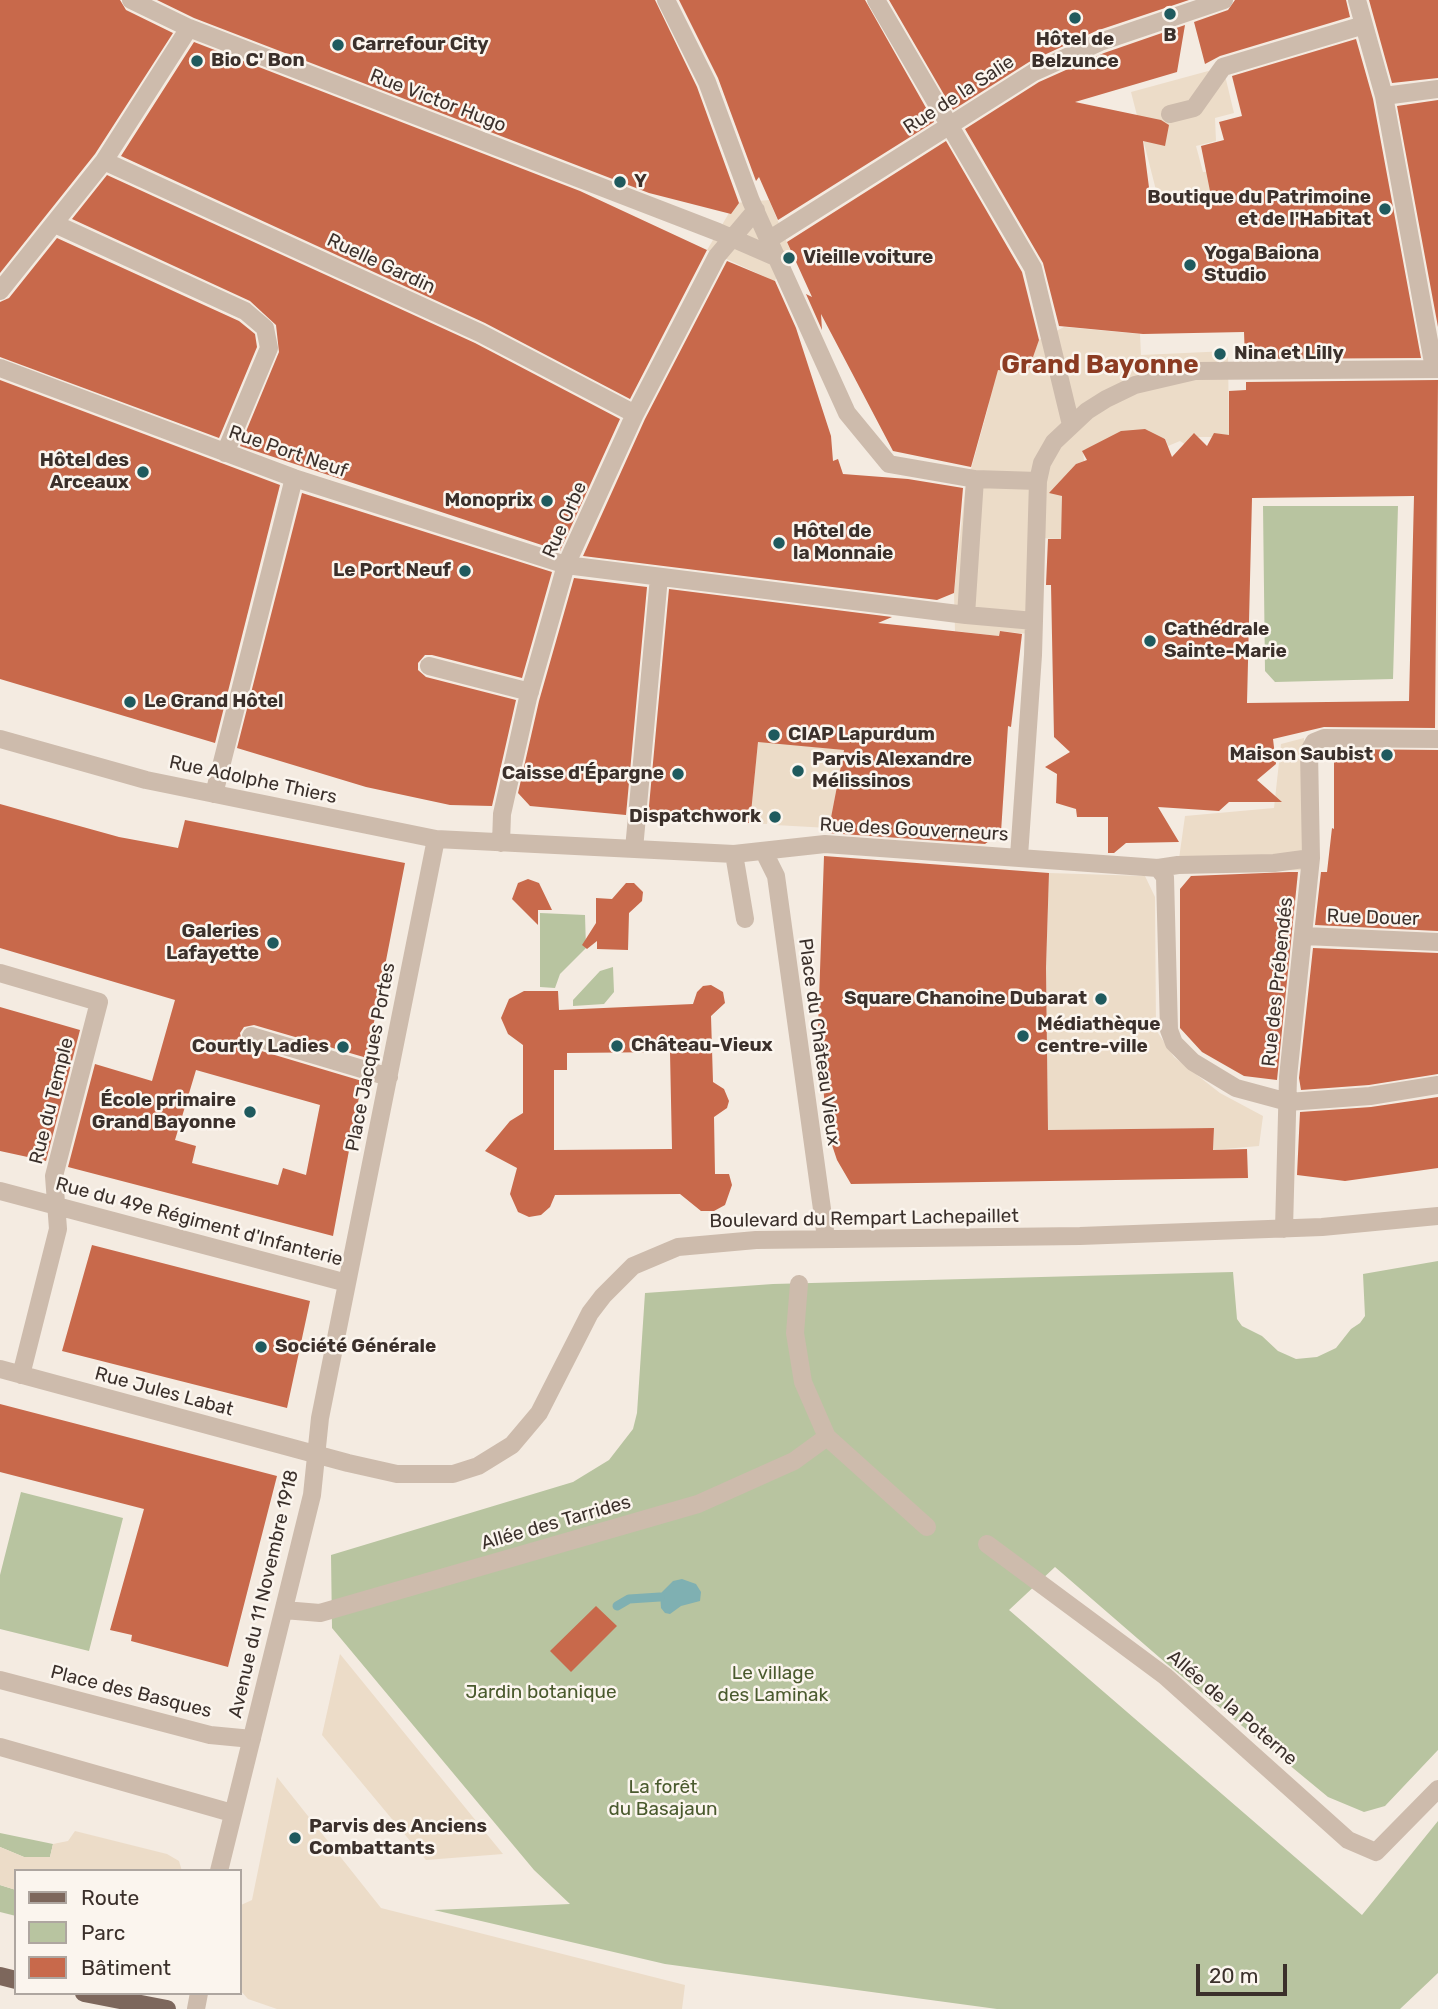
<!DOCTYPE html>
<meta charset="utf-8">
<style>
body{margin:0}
#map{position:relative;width:1438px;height:2009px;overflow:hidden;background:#f4ebe1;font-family:Rubik,sans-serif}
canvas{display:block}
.legend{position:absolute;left:14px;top:1869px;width:228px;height:126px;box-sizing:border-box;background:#fbf5ee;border:2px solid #aea6a0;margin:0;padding:9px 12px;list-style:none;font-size:21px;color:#3b302b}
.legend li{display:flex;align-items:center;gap:14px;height:35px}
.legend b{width:35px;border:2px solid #aea6a0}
.scale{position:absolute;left:1196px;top:1964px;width:91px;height:32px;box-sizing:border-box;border:4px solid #3b302b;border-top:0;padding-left:9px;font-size:21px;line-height:24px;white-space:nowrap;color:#3b302b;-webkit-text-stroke:5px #fbf5ee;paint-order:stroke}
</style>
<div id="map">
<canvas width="1438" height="2009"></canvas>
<ul class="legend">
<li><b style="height:9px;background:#7d675c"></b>Route</li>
<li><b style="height:19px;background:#b8c4a0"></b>Parc</li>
<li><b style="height:19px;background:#c8694b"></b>Bâtiment</li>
</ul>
<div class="scale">20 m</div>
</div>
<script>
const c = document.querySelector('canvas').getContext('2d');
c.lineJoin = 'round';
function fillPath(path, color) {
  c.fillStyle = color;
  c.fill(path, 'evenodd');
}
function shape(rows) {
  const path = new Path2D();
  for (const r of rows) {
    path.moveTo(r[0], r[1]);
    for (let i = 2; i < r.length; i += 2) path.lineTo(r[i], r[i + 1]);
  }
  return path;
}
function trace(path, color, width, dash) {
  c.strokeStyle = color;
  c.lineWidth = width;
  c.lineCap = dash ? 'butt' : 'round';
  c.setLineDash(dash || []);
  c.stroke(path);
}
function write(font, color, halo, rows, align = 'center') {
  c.font = font + ' Rubik,sans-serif';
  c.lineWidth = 5;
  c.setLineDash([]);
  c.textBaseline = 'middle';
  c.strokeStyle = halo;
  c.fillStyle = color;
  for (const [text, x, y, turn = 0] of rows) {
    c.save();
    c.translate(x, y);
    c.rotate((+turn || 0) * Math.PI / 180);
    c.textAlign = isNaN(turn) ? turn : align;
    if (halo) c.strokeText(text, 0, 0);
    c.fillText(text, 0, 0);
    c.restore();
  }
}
fillPath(shape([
 [1263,506,1398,506,1393,679,1275,682,1265,671],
 [540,913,585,915,586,948,560,974,555,988,540,987],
 [613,967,614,992,604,1004,573,1006,573,1000,600,971],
 [1438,1261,1438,1750,1385,1806,1364,1812,1328,1797,1167,1664,1055,1567,1009,1610,1362,1915,1438,1821,1438,1973,1400,2009,997,2009,665,1964,434,1910,570,1904,534,1870,332,1628,331,1555,573,1482,609,1460,633,1429,637,1413,645,1293,773,1284,1233,1272,1237,1319,1242,1326,1262,1336,1278,1351,1296,1359,1317,1357,1336,1348,1351,1329,1360,1323,1365,1316,1363,1274],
 [21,1492,123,1518,89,1651,0,1629,0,1575],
 [0,1833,53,1844,50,1857,24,1857,0,1847],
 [0,1885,16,1890,16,1916,0,1912]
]), '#b8c4a0');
fillPath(shape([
 [1223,67,1234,113,1215,118,1216,141,1196,146,1203,172,1233,169,1231,195,1157,194,1131,92],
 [769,200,794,259,774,281,707,250,735,203],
 [1064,327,1140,334,1141,355,1228,351,1229,437,1197,437,1192,449,1180,441,1168,446,1165,438,1155,442,1148,430,1088,453,1086,449,1083,450,1084,461,1076,464,1064,496,1061,539,1039,538,1038,635,1000,631,999,636,955,631,954,593,965,491,988,408,993,369,1026,374,1039,340],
 [1304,738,1305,870,1177,873,1185,816,1274,808,1281,744],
 [758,741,844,750,829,828,775,825,775,817,768,816,767,824,750,823],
 [1049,873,1145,876,1155,897,1156,1030,1174,1057,1220,1093,1263,1116,1259,1146,1213,1150,1214,1128,1048,1130,1046,968],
 [340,1654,503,1854,426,1860,322,1735],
 [277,1777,381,1908,685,1985,682,2009,277,2009,248,1999,240,1990,240,1910,241,1905,252,1900],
 [75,1831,167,1854,179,1861,182,1871,16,1871,16,1890,0,1885,0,1847,24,1857,50,1857,53,1844,68,1841]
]), '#ecdcc8');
fillPath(shape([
 [682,1579,696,1584,701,1592,700,1601,681,1606,670,1614,665,1613,661,1608,660,1594,673,1581]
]), '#7fb0b2');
trace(shape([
 [617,1606,629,1599,660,1597]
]), '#7fb0b2', 9);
fillPath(shape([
 [0,0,120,0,126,10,173,33,95,154,0,273],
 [157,0,655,0,697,87,739,203,731,214,649,193,194,18],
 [679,0,865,0,934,122,778,220,759,177,756,181,718,78],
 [889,0,1189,0,1096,31,1029,62,953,110],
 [1235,0,1346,0,1350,17,1220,56,1205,64,1194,22,1228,10],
 [1369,0,1438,0,1438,78,1392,83],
 [1185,25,1177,72,1075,102,1161,120,1169,125,1165,146,1143,141,1151,203,1212,201,1201,146,1224,140,1219,122,1242,116,1232,76,1356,39,1373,99,1421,358,1245,359,1244,332,1143,334,1059,326,1043,263,965,129,1039,82,1104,53],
 [194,42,580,191,707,250,630,399,485,323,121,156],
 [1438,100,1438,327,1397,106],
 [946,141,1022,272,1039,340,1027,374,998,370,971,467,893,451,821,314,822,330,806,294,812,297,787,242],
 [107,175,475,343,620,419,560,551,240,446,279,352,276,325,250,301,72,219],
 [57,238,239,321,255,334,257,347,219,438,0,357,0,302,9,298],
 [727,261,775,281,796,328,831,436,833,461,838,459,843,474,908,479,963,488,954,593,937,600,583,556,645,419],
 [0,380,280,485,215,743,0,679],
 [1438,380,1435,728,1324,727,1273,739,1276,764,1257,780,1282,802,1229,802,1219,811,1158,807,1179,842,1126,843,1114,853,1108,853,1108,817,1077,817,1076,809,1056,803,1057,774,1045,767,1070,752,1054,737,1051,585,1046,585,1048,539,1061,539,1062,496,1049,493,1076,464,1087,460,1082,451,1121,431,1145,429,1165,439,1172,457,1194,433,1207,446,1214,433,1229,435,1229,391,1246,390,1246,382],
 [1414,496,1409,701,1247,703,1252,498],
 [302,493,552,572,522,678,432,655,425,655,418,663,418,670,426,677,516,700,492,806,450,805,366,787,237,748],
 [574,578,647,587,626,815,530,806,518,793,539,701],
 [669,589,892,617,878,623,999,636,1000,631,1022,634,1011,727,1008,726,1001,832,985,844,828,833,844,750,758,742,750,823,648,817],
 [1334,749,1438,750,1438,931,1315,925,1321,872,1327,872,1332,828,1334,829],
 [0,804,119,837,178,848,185,820,405,863,367,1058,254,1025,244,1027,240,1033,242,1043,248,1047,362,1081,333,1236,68,1167,95,1064,152,1081,175,1000,0,948],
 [196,1070,320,1105,306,1175,283,1168,278,1185,192,1163,196,1146,175,1140],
 [824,856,1049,873,1046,968,1048,1130,1214,1128,1213,1150,1247,1149,1248,1178,851,1184,837,1160,827,1130,818,1028],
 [1289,872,1298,872,1277,1080,1244,1076,1202,1052,1180,1028,1180,889,1191,876],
 [528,879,539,883,552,910,538,910,538,925,512,899,518,883],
 [626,883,634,883,643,892,642,901,629,913,628,950,597,949,597,941,587,949,582,945,596,923,596,898,612,899],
 [1313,948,1438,953,1438,1074,1369,1085,1301,1090,1299,1078],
 [711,985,723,992,725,1003,711,1016,713,1082,724,1089,729,1101,727,1108,714,1117,715,1174,729,1174,732,1185,725,1205,714,1211,701,1211,680,1194,555,1195,550,1207,541,1215,529,1217,518,1212,510,1194,517,1168,485,1151,510,1121,523,1113,523,1045,508,1034,501,1018,509,999,524,991,558,991,559,1010,693,1004,697,992,703,986],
 [670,1052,672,1149,554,1150,554,1070,567,1070,567,1053],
 [0,1007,80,1030,46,1161,0,1151],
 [1438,1097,1438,1168,1345,1181,1297,1175,1300,1112,1371,1107],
 [92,1245,310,1301,287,1408,62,1351],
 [0,1404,277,1476,228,1667,131,1641,132,1635,110,1630,144,1509,0,1472],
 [596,1606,617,1626,571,1672,550,1651]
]), '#c8694b');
trace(shape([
 [131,0,189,28,718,232,780,259],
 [666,0,707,82,751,201,847,413,889,464,975,479,1038,481],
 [876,0,1033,268,1071,425],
 [1357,0,1384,96,1434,368],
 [1384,96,1438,89],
 [1170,114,1194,108,1223,67,1364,25],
 [104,161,480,333,635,414],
 [55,224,245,311,265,328,269,348,225,453],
 [770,239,1034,72,1100,42,1224,0],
 [0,291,104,161,189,28],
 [0,368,294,478,566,565,966,615,1034,621],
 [966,615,975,479],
 [429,666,530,692],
 [0,739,146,780,436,839,734,854,825,844,1158,868,1178,865,1274,863,1311,858],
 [214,794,294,478],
 [501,843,502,814,528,698,566,565,635,414,717,256,756,210],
 [634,849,659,577],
 [764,852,776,876,826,1238],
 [734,854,745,919],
 [1019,856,1033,655,1038,481,1042,463,1054,442,1087,411,1106,399,1135,385,1195,371,1438,369],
 [1158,868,1165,877,1169,1030,1174,1043,1193,1062,1236,1088,1288,1102,1370,1096,1438,1085],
 [1305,936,1438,942],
 [0,973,99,1002,54,1176,58,1229,21,1375],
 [251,1036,389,1077],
 [0,1191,347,1283],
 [1284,1229,1288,1077,1311,858,1309,751,1314,742,1324,738,1438,739],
 [799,1284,795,1333,803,1382,827,1437,927,1527],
 [0,1369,348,1463,397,1474,453,1474,478,1466,512,1445,539,1413,590,1313,603,1296,633,1266,678,1247,756,1240,1080,1236,1322,1227,1438,1216],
 [987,1544,1165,1676,1348,1840,1376,1852,1438,1789],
 [284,1610,320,1613,698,1504,794,1461,827,1437],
 [0,1680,210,1735,252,1739],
 [0,1747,232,1813],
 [219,1871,312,1495,320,1418,436,839],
 [196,2009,199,1993]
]), '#cdbbac', 18);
trace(shape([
 [0,1976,16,1980],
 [84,1993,167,2009]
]), '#7d675c', 18);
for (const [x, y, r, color] of [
 [1170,14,7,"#1f5a5e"],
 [1075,18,7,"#1f5a5e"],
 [338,45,7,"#1f5a5e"],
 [197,61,7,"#1f5a5e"],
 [620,182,7,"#1f5a5e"],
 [1385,209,7,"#1f5a5e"],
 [789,258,7,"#1f5a5e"],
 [1190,265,7,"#1f5a5e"],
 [1220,354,7,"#1f5a5e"],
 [143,472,7,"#1f5a5e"],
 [547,501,7,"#1f5a5e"],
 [779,543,7,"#1f5a5e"],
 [465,571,7,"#1f5a5e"],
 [1150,641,7,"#1f5a5e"],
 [130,702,7,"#1f5a5e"],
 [774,735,7,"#1f5a5e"],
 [1387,755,7,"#1f5a5e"],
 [798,771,7,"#1f5a5e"],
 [678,774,7,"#1f5a5e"],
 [775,817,7,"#1f5a5e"],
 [273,943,7,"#1f5a5e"],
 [1101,999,7,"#1f5a5e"],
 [1023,1036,7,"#1f5a5e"],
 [617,1046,7,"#1f5a5e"],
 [343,1047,7,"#1f5a5e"],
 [250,1112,7,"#1f5a5e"],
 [261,1347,7,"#1f5a5e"],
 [295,1838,7,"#1f5a5e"]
]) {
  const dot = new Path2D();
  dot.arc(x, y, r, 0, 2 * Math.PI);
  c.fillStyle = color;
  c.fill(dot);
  trace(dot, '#fbf5ee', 2.5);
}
write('bold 19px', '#3b302b', '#fbf5ee', [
 ["B",1170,36,"center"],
 ["Hôtel de",1075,40,"center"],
 ["Belzunce",1075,62,"center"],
 ["Carrefour City",352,45],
 ["Bio C' Bon",211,61],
 ["Y",634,182],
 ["Boutique du Patrimoine",1371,198,"right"],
 ["et de l'Habitat",1371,220,"right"],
 ["Yoga Baiona",1204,254],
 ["Studio",1204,276],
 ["Vieille voiture",803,258],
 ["Nina et Lilly",1234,354],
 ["Hôtel des",129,461,"right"],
 ["Arceaux",129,483,"right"],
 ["Monoprix",533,501,"right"],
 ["Hôtel de",793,532],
 ["la Monnaie",793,554],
 ["Le Port Neuf",451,571,"right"],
 ["Cathédrale",1164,630],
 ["Sainte-Marie",1164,652],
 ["Le Grand Hôtel",144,702],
 ["CIAP Lapurdum",788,735],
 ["Maison Saubist",1373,755,"right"],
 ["Parvis Alexandre",812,760],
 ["Mélissinos",812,782],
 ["Caisse d'Épargne",664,774,"right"],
 ["Dispatchwork",761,817,"right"],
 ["Galeries",259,932,"right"],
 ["Lafayette",259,954,"right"],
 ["Square Chanoine Dubarat",1087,999,"right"],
 ["Médiathèque",1037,1025],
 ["centre-ville",1037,1047],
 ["Château-Vieux",631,1046],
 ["Courtly Ladies",329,1047,"right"],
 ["École primaire",236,1101,"right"],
 ["Grand Bayonne",236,1123,"right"],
 ["Société Générale",275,1347],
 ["Parvis des Anciens",309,1827],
 ["Combattants",309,1849]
], 'left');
write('19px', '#3b302b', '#fbf5ee', [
 ["Rue de la Salie",959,95,-33],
 ["Rue Victor Hugo",438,101,21],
 ["Ruelle Gardin",381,264,25],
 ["Rue Port Neuf",288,452,19],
 ["Rue Orbe",565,520,-66],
 ["Rue Adolphe Thiers",253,780,12],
 ["Rue des Gouverneurs",914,830,3],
 ["Rue Douer",1373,918,2],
 ["Rue des Prébendés",1278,982,-84],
 ["Place du Château Vieux",819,1042,82],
 ["Place Jacques Portes",371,1057,-79],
 ["Rue du Temple",52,1101,-76],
 ["Boulevard du Rempart Lachepaillet",864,1219,-1],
 ["Rue du 49e Régiment d'Infanterie",199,1222,15],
 ["Rue Jules Labat",164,1392,15],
 ["Allée des Tarrides",556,1523,-16],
 ["Avenue du 11 Novembre 1918",264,1594,-77],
 ["Place des Basques",131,1692,14],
 ["Allée de la Poterne",1232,1708,41]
]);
write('19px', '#4a5a2e', '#fbf5ee', [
 ["Le village",773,1674],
 ["des Laminak",773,1696],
 ["Jardin botanique",541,1693],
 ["La forêt",663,1788],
 ["du Basajaun",663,1810]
]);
write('bold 26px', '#8c3b22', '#fbf5ee', [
 ["Grand Bayonne",1100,365]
]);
</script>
